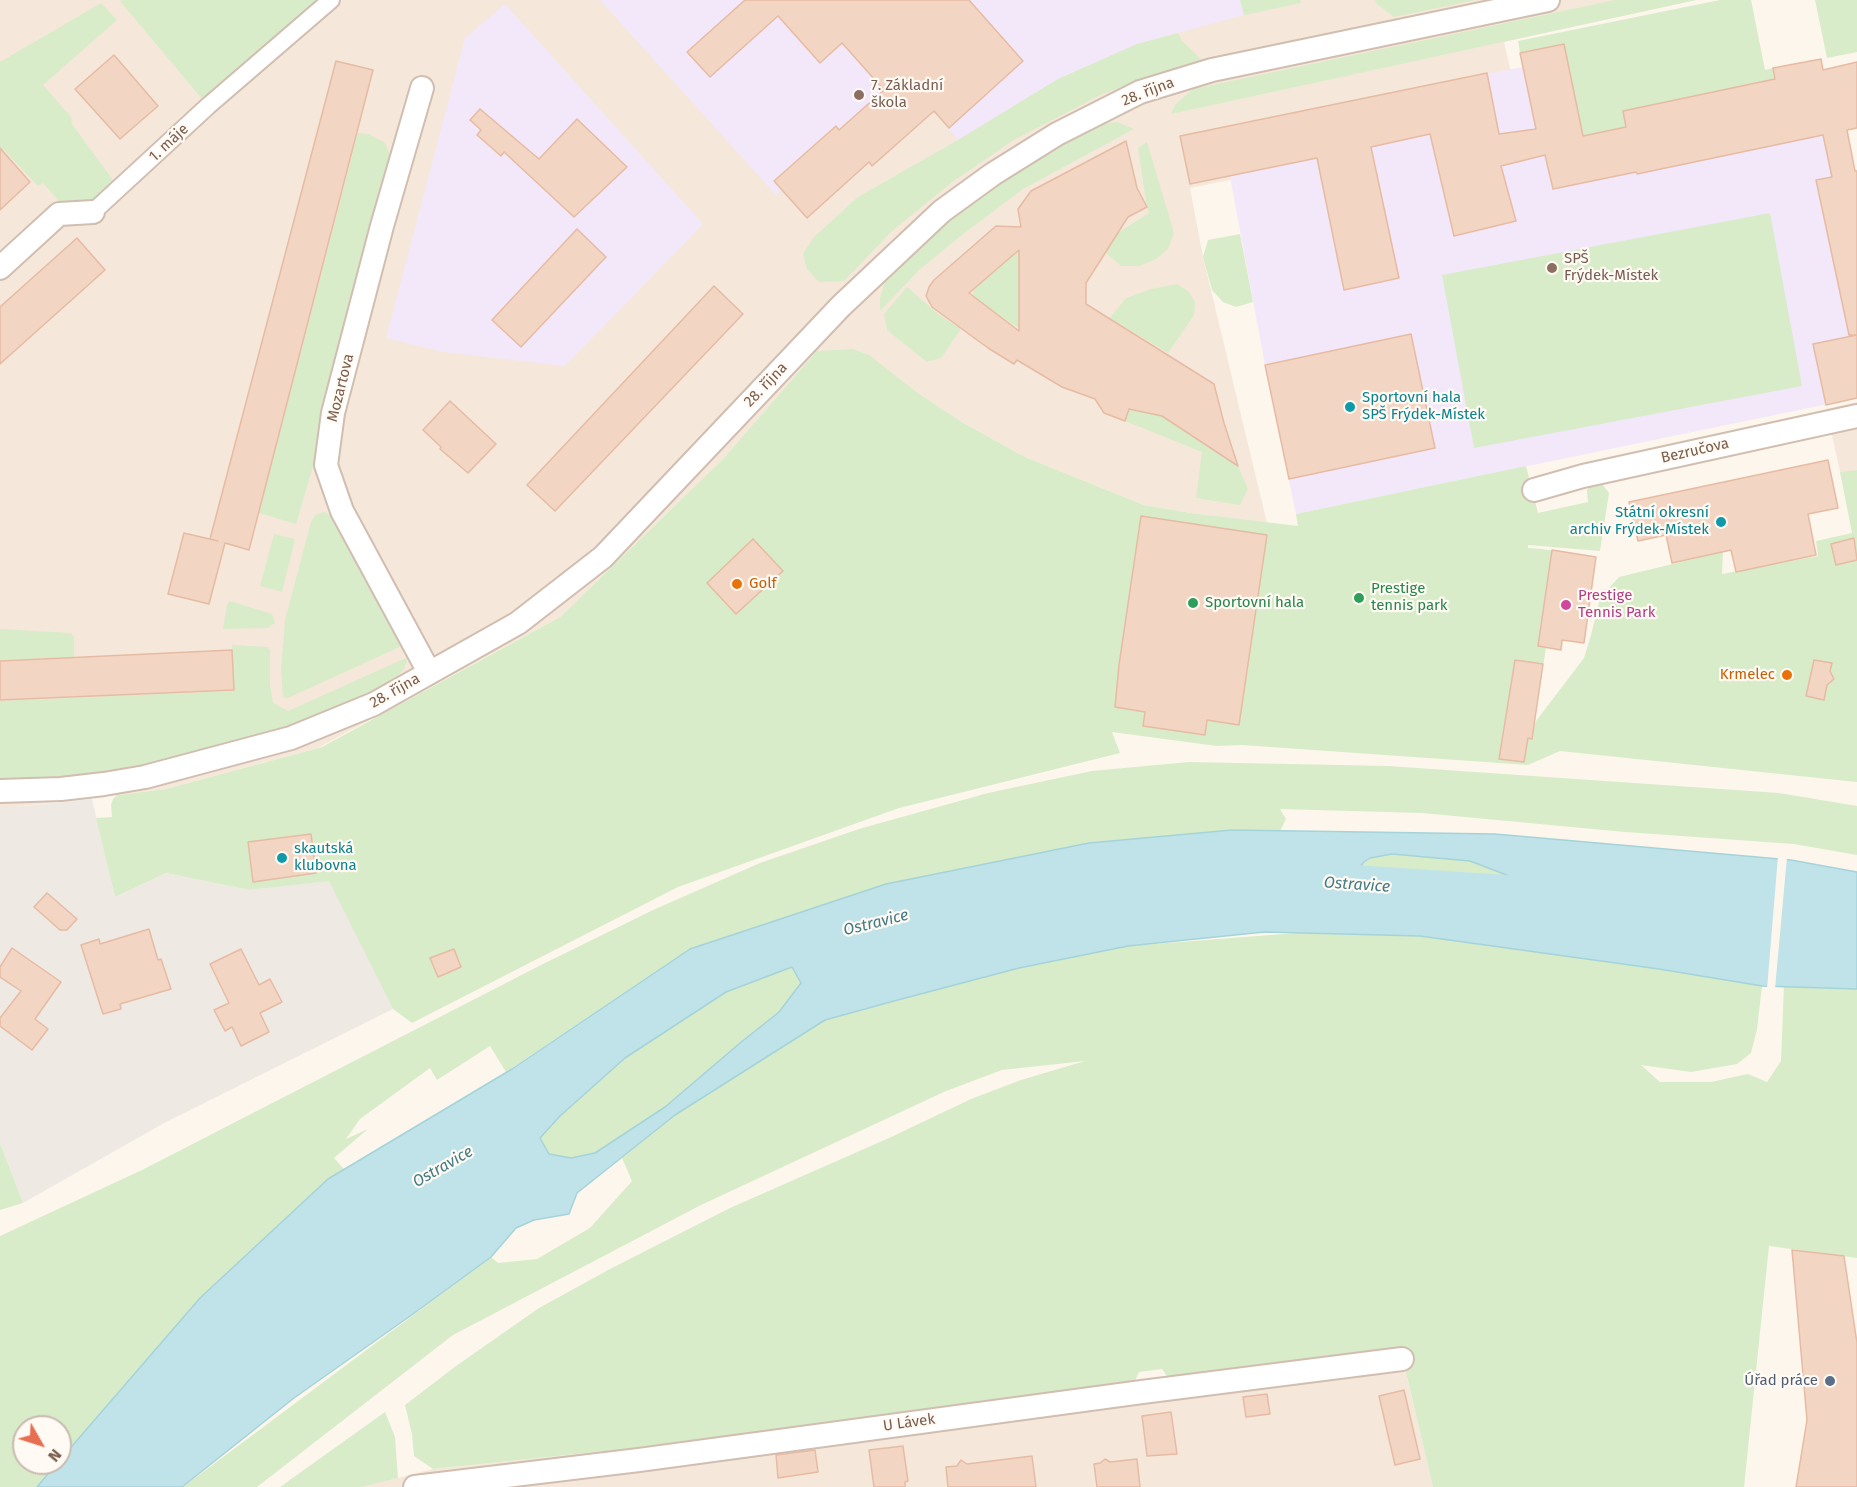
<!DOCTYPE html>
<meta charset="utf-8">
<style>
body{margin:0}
#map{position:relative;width:1857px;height:1487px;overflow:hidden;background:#fdf6ec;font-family:"Fira Sans",sans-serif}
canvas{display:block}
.north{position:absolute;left:12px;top:1415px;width:60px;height:60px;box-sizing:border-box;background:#fffaf3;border:2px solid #cabbb1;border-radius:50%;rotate:129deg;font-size:16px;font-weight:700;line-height:24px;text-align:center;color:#7a5c4d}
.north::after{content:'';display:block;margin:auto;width:21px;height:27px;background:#e76f51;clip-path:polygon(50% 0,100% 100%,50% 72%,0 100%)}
</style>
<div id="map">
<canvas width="1857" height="1487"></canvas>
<div class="north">N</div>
</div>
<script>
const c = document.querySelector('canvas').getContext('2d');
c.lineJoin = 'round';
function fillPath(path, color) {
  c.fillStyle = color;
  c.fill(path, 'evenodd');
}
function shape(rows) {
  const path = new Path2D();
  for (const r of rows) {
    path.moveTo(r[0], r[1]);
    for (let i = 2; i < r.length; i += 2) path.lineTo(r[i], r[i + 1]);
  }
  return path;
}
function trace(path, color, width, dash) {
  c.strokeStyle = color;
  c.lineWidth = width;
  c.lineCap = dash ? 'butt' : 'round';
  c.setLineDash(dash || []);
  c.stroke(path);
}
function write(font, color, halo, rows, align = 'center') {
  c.font = font + ' "Fira Sans",sans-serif';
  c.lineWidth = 4.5;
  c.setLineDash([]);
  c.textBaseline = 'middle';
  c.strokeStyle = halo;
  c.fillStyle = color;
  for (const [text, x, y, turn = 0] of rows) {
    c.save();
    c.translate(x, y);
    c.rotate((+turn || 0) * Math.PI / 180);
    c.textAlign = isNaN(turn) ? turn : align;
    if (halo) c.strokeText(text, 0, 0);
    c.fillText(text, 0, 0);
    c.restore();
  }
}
fillPath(shape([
 [0,0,1696,0,1504,42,1522,121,1190,188,1203,257,1267,523,1191,513,1144,505,1025,457,962,422,915,391,818,351,723,459,560,617,318,748,166,789,15,807,0,807],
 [1857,402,1857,547,1826,409],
 [1406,1372,1433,1487,362,1487,433,1469,615,1450,625,1458,718,1439]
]), '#f5e8da');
fillPath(shape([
 [92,799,115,897,166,873,249,890,329,880,393,1009,166,1122,23,1203,0,1143,0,807,15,807]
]), '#efe9e4');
fillPath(shape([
 [600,0,1240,0,1244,15,1137,44,1058,79,958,140,934,112,872,166,869,163,807,218,782,190,776,195],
 [505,4,703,224,565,366,443,352,386,338,465,38],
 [1564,44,1580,121,1773,68,1821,59,1823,69,1857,62,1847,130,1855,171,1857,171,1857,398,1296,514,1265,365,1230,177,1190,184,1180,136,1522,67,1520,53]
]), '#f3e8fa');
fillPath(shape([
 [122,0,331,0,208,106,120,1],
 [1240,0,1300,0,1301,3,1244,15],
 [1375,0,1476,0,1394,17,1377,4],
 [1615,0,1696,0,1171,114,1175,105,1193,89],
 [1720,0,1751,0,1765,70,1773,68,1775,79,1626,127,1579,137,1580,121,1564,44,1520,53,1518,41],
 [1815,0,1857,0,1857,52,1827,58],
 [101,3,117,20,43,85,71,117,72,124,113,180,88,204,65,208,43,183,38,186,4,150,0,153,0,62],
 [1178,33,1182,41,1202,60,1102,94,1012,141,951,183,892,231,844,281,819,282,807,269,803,254,813,238,858,197,958,140,1058,79,1137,44],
 [1117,122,1134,129,1023,189,959,237,918,271,880,311,880,298,884,284,934,233,978,196,1038,157,1100,124],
 [358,133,369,134,385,143,389,153,390,165,327,419,296,524,259,513],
 [1147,142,1174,233,1168,249,1156,259,1140,266,1121,266,1106,253,1119,232,1149,213,1147,207,1138,148],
 [1770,213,1802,386,1474,448,1442,275],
 [1240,234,1253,302,1236,307,1223,302,1212,290,1203,257,1208,240],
 [1019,251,1032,336,1001,317,973,296,973,290],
 [1177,284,1189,292,1195,302,1194,315,1168,353,1110,318,1126,298,1151,289],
 [907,287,938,314,961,329,941,358,927,362,887,330,884,314],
 [853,349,869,355,915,391,962,422,1025,457,1144,505,1191,513,1298,526,1296,514,1526,466,1538,513,1588,502,1587,490,1589,487,1598,484,1602,484,1609,493,1600,551,1528,545,1528,548,1542,549,1596,557,1584,643,1563,640,1561,650,1546,648,1533,730,1536,721,1584,658,1591,635,1602,590,1608,589,1619,577,1714,554,1723,549,1722,574,1818,556,1816,541,1852,533,1840,472,1857,470,1857,782,1560,751,1528,765,1242,745,1217,746,1112,732,1120,753,899,808,678,887,412,1023,393,1009,329,881,249,890,166,873,115,897,96,818,112,817,111,805,113,799,117,795,166,789,322,747,560,617,723,459,817,351],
 [1129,409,1162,416,1238,466,1248,489,1240,505,1196,498,1202,452,1125,421],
 [324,512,337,519,406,644,288,698,283,697,281,669,285,620,311,522,315,515],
 [274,534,295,539,282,592,260,586],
 [230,601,272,614,275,623,267,628,223,629,227,604],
 [0,629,71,633,74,637,74,657,0,660],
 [232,645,267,647,270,650,270,685,273,703,288,711,408,657,404,669,392,682,281,730,151,766,88,775,0,780,0,701,234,691],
 [1189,762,1388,766,1779,793,1857,806,1857,855,1794,844,1625,832,1422,813,1280,809,1286,819,1280,831,1232,830,1089,843,886,884,690,949,506,1072,490,1046,437,1080,430,1068,360,1119,346,1139,368,1129,334,1158,344,1169,328,1179,200,1298,60,1460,60,1427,24,1427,24,1463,57,1463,37,1487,0,1487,0,1236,142,1170,541,965,653,910,760,863,859,829,988,793,1092,771],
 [1392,854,1470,861,1525,882,1557,880,1571,886,1578,896,1571,903,1549,902,1476,879,1399,894,1380,888,1361,875,1360,867,1370,858],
 [1297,933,1420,936,1659,969,1762,986,1757,1029,1751,1053,1737,1064,1691,1072,1641,1065,1660,1082,1711,1082,1748,1074,1767,1082,1781,1061,1784,986,1857,989,1857,1258,1769,1246,1744,1487,1433,1487,1406,1372,1404,1354,1173,1384,1162,1369,1139,1372,1135,1381,1127,1390,625,1458,615,1450,433,1469,414,1456,412,1434,405,1405,456,1366,539,1308,610,1269,730,1208,889,1138,971,1099,1021,1080,1085,1061,1002,1070,946,1091,701,1205,453,1335,257,1487,183,1487,491,1257,498,1263,537,1259,590,1228,632,1181,622,1158,675,1115,825,1020,1019,968,1128,946],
 [792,967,802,983,779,1012,740,1043,665,1107,595,1153,571,1158,549,1154,540,1138,560,1116,625,1058,726,992],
 [0,1143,23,1203,0,1210],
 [385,1412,395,1437,398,1478,362,1487,280,1487]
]), '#d8ecc9');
const water = shape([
 [1232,830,1495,834,1791,860,1857,872,1857,989,1762,986,1659,969,1420,936,1264,932,1128,946,1019,968,894,1001,825,1020,675,1115,577,1193,569,1214,534,1220,516,1228,491,1257,413,1314,294,1398,182,1487,37,1487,57,1463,60,1463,60,1460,200,1298,328,1179,512,1069,690,949,886,884,1089,843,1232,830],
 [1392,854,1470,861,1525,882,1557,880,1571,886,1577,896,1571,903,1549,902,1476,879,1399,894,1380,888,1361,875,1360,867,1364,862,1370,858,1392,854],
 [792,967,801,983,779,1012,740,1043,665,1107,595,1153,571,1158,549,1154,540,1138,560,1116,625,1058,726,992,792,967]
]);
fillPath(water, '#bfe3e8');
trace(water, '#a5d3da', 1.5);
fillPath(shape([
 [1778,856,1787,857,1775,989,1767,989]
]), '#fdf6ec');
trace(shape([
 [1323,883,1628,903]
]), '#bfe3e8', 40);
const building = shape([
 [745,0,969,0,1023,61,949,128,934,111,872,166,869,162,807,218,774,181,836,126,839,130,884,90,842,43,820,63,778,16,710,77,687,52,745,0],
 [1564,44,1583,136,1626,127,1623,111,1775,79,1773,68,1821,59,1823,70,1857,62,1857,128,1847,130,1855,171,1857,171,1857,335,1849,335,1816,180,1832,177,1823,135,1637,174,1636,172,1553,189,1545,155,1501,166,1516,221,1454,236,1430,134,1371,147,1399,278,1344,290,1317,158,1190,184,1180,136,1487,73,1499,134,1536,129,1520,53,1564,44],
 [114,55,158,106,120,139,75,89,114,55],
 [336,61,373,70,249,550,225,543,209,604,168,594,184,533,218,541,210,539,336,61],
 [480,109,539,159,577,119,627,167,574,217,504,152,501,156,477,135,481,130,470,120,480,109],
 [1126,141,1137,188,1147,207,1128,217,1086,283,1086,304,1214,384,1224,423,1238,466,1162,416,1129,409,1125,421,1104,413,1095,399,1062,387,1017,360,1014,364,988,348,932,307,926,296,929,287,934,280,996,226,1021,227,1018,209,1031,191,1126,141],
 [1019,250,1019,331,969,293,1019,250],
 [0,148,30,182,0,210,0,148],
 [577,229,606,257,521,347,492,320,577,229],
 [77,238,105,270,0,364,0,307,77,238],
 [714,286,743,314,555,511,527,485,714,286],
 [1411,334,1435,448,1289,479,1265,365,1411,334],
 [1857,335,1857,398,1826,405,1813,344,1857,335],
 [450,401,496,444,468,473,440,449,441,447,423,430,450,401],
 [1828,460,1838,508,1808,514,1816,555,1736,572,1731,550,1672,563,1666,535,1638,541,1629,502,1828,460],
 [1141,516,1267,535,1239,725,1207,720,1205,735,1143,726,1145,712,1115,707,1119,665,1141,516],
 [1854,538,1857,560,1836,565,1831,544,1854,538],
 [753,539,783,571,736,614,707,583,753,539],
 [1552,550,1596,557,1584,643,1562,640,1561,650,1538,646,1552,550],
 [232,650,234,690,0,700,0,661,232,650],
 [1515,660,1543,664,1532,739,1528,738,1524,762,1499,759,1515,660],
 [1814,660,1832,663,1830,671,1834,679,1827,685,1824,700,1806,696,1814,660],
 [311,834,316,873,253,882,248,842,311,834],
 [47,893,77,919,67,930,60,930,34,907,47,893],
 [149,929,158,960,161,959,171,989,120,1004,121,1009,103,1014,81,945,99,939,100,944,149,929],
 [12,948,61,982,35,1019,48,1029,32,1050,0,1026,0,1018,21,991,0,977,0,967,12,948],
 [241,949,259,985,270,979,282,1002,260,1013,269,1032,241,1046,232,1027,225,1031,214,1010,229,1003,210,964,241,949],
 [454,949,461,967,438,977,430,958,454,949],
 [1792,1250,1844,1256,1857,1343,1857,1487,1796,1487,1807,1420,1792,1250],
 [1404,1390,1420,1459,1395,1465,1379,1396,1404,1390],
 [1267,1394,1270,1414,1246,1417,1243,1397,1267,1394],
 [1171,1412,1177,1454,1147,1456,1142,1416,1171,1412],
 [903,1446,908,1481,905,1482,905,1487,874,1487,869,1450,903,1446],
 [815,1450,818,1472,778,1478,776,1455,815,1450],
 [1032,1456,1036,1487,948,1487,946,1467,957,1466,961,1460,967,1464,1032,1456],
 [1105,1459,1110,1462,1137,1459,1140,1487,1097,1487,1094,1464,1100,1463,1105,1459]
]);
fillPath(building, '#f3d5c3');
trace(building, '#e6bba3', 1.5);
const pedestrian = shape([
 [93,212,208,106,331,0]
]);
const minor = shape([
 [422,88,382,226,333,413,326,465,342,511,429,672],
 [0,268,59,214,93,212],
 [1534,490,1583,476,1857,416],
 [0,791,61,789,104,784,145,777,291,738,374,704,518,623,603,557,841,306,942,211,993,174,1057,134,1140,92,1212,70,1548,0],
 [415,1487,639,1460,1142,1392,1402,1359]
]);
trace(pedestrian, '#d1beb0', 20);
trace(minor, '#d1beb0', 26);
trace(pedestrian, '#fff', 16);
trace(minor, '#fff', 22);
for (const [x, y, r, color] of [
 [859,95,6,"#8d6e63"],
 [1552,268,6,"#8d6e63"],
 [1350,407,6,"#0f9aa8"],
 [1721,522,6,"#0f9aa8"],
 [737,584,6,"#e8710a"],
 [1359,598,6,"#2e9e5b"],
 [1193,603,6,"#2e9e5b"],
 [1566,605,6,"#d1479c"],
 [1787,675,6,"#e8710a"],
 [282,858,6,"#0f9aa8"],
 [1830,1381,6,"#5c6f8a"]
]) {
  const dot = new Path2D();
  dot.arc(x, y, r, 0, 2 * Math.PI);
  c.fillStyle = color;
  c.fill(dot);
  trace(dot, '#fffaf3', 2);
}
write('15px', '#785e54', '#fffaf3', [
 ["7. Základní",871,86],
 ["škola",871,103],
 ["SPŠ",1564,259],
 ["Frýdek-Místek",1564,276]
], 'left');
write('15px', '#7a5c4d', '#fffaf3', [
 ["28. října",1148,92,-21],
 ["1. máje",169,143,-43],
 ["28. října",766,385,-46],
 ["Mozartova",341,388,-76],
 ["Bezručova",1695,451,-13],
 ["28. října",395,691,-29],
 ["U Lávek",909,1423,-8]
]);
write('15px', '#0d838f', '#fffaf3', [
 ["Sportovní hala",1362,398],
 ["SPŠ Frýdek-Místek",1362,415],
 ["Státní okresní",1709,513,"right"],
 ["archiv Frýdek-Místek",1709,530,"right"],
 ["skautská",294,849],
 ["klubovna",294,866]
], 'left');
write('15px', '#c56008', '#fffaf3', [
 ["Golf",749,584],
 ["Krmelec",1775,675,"right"]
], 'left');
write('15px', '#27864d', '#fffaf3', [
 ["Prestige",1371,589],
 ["tennis park",1371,606],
 ["Sportovní hala",1205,603]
], 'left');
write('15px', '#b23c85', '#fffaf3', [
 ["Prestige",1578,596],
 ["Tennis Park",1578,613]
], 'left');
write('15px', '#4e5e75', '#fffaf3', [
 ["Úřad práce",1818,1381]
], 'right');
write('italic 16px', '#437c86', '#fffaf3', [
 ["Ostravice",1357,885,4],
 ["Ostravice",876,923,-14],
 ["Ostravice",443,1167,-30]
]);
</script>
